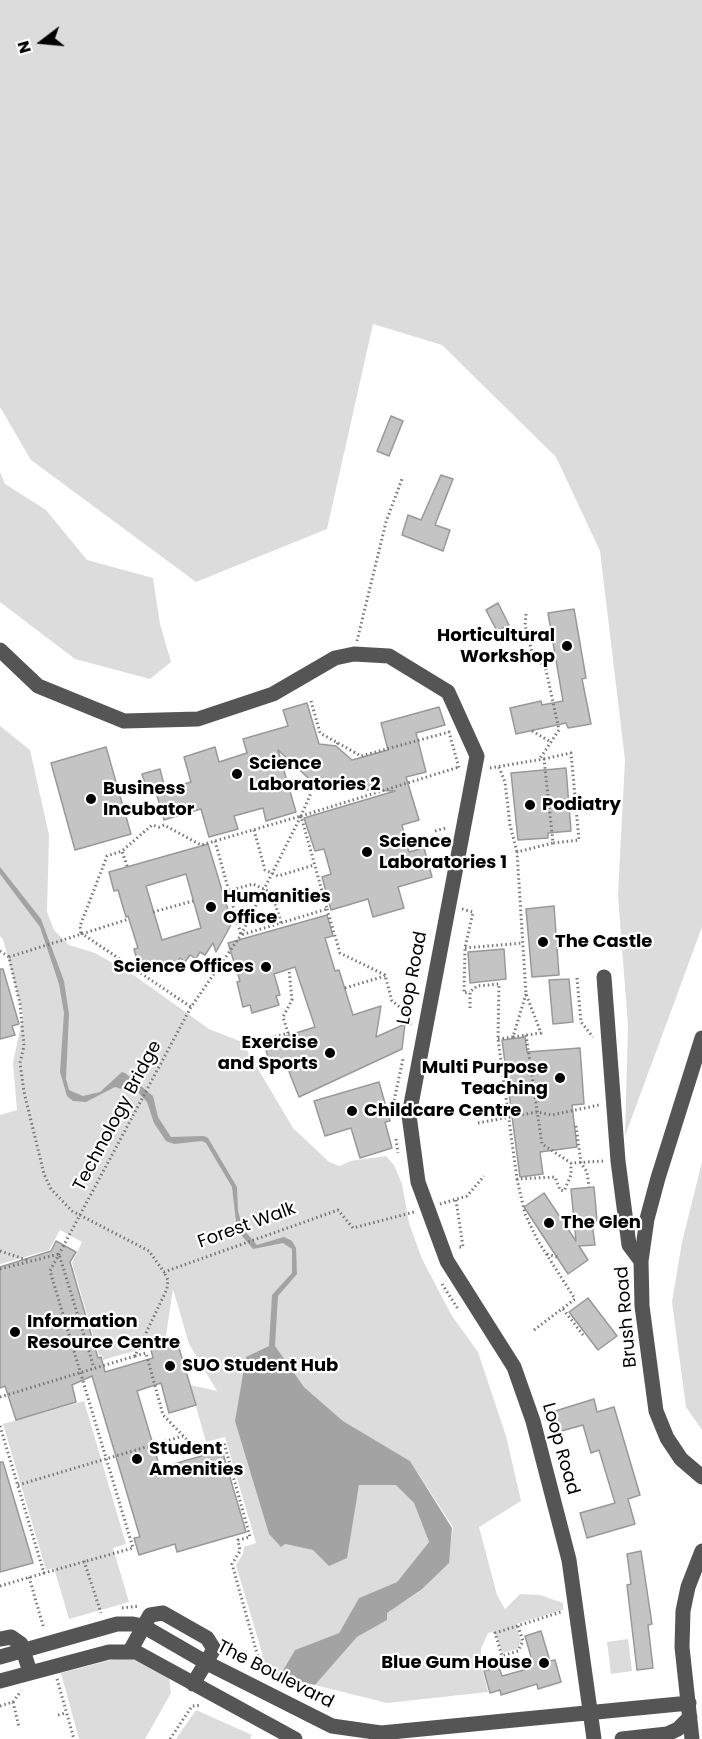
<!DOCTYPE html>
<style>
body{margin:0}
#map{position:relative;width:702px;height:1739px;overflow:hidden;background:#fff;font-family:Poppins,sans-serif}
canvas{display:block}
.north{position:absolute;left:12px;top:12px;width:60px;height:60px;-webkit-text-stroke:4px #fff;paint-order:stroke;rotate:254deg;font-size:16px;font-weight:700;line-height:24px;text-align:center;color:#000}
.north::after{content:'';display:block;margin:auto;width:21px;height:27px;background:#000;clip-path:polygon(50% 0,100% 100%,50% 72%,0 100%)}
</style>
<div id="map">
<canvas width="702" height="1739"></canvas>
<div class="north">N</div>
</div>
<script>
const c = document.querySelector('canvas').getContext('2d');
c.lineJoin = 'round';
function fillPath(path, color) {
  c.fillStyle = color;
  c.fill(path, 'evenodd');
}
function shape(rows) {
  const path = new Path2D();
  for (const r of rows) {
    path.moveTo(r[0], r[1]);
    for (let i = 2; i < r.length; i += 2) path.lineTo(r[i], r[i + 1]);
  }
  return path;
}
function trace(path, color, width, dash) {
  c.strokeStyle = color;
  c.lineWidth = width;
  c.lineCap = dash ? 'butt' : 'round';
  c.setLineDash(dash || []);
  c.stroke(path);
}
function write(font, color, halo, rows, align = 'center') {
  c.font = font + ' Poppins,sans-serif';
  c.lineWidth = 4.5;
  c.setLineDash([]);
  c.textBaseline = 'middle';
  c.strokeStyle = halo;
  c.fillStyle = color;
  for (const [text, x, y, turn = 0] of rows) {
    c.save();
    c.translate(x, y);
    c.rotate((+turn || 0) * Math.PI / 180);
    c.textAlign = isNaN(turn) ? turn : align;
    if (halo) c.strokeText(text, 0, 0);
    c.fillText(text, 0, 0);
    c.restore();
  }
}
fillPath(shape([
 [0,0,702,0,702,927,625,1136,628,1026,618,895,625,760,600,551,556,457,442,345,373,324,327,529,196,582,31,460,0,407],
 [0,472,5,484,46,510,87,560,153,578,160,624,171,662,150,679,75,659,0,602],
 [0,726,30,750,49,835,47,912,54,930,69,945,95,953,135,976,209,1029,242,1042,293,1128,329,1162,340,1166,350,1161,386,1156,394,1165,402,1184,409,1223,422,1259,452,1316,478,1352,506,1436,521,1501,479,1527,497,1595,505,1609,520,1594,540,1595,563,1603,563,1610,516,1624,521,1641,517,1649,502,1653,495,1631,488,1633,481,1649,481,1664,488,1692,387,1703,315,1685,357,1637,387,1620,386,1613,419,1592,448,1563,453,1527,410,1461,343,1421,304,1387,273,1344,285,1544,313,1550,353,1516,359,1485,397,1485,414,1503,429,1542,397,1582,359,1598,339,1633,295,1650,279,1677,263,1671,262,1653,236,1565,243,1554,244,1547,256,1543,225,1437,206,1442,190,1385,217,1391,189,1344,173,1289,165,1342,103,1360,102,1355,99,1355,72,1263,82,1242,60,1230,49,1250,0,1264,0,1115,17,1110,13,1063,23,1015,3,939,0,936],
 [702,1162,702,1430,686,1407,672,1302,682,1242],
 [84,1401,126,1544,113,1548,129,1602,69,1619,54,1568,46,1570,3,1424],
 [628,1639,632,1671,611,1674,607,1642],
 [122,1657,145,1662,169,1677,171,1693,145,1739,79,1739,61,1673],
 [196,1710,252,1735,250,1739,176,1739]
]), '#dcdcdc');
fillPath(shape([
 [0,867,41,919,64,981,69,1014,66,1079,69,1090,83,1096,100,1092,122,1072,125,1073,153,1096,158,1117,171,1137,204,1136,208,1138,237,1187,238,1211,243,1229,257,1245,284,1237,292,1241,296,1248,297,1274,278,1296,275,1346,304,1387,343,1421,410,1461,452,1528,449,1563,421,1590,387,1613,387,1620,357,1637,315,1685,279,1677,295,1650,339,1633,359,1598,397,1582,429,1542,414,1503,396,1485,359,1485,347,1558,329,1566,313,1550,285,1544,281,1547,269,1534,235,1421,246,1357,269,1346,272,1295,292,1273,292,1249,283,1243,253,1249,237,1230,232,1187,206,1143,202,1141,174,1144,166,1141,154,1123,147,1102,136,1090,130,1086,124,1090,115,1087,86,1102,73,1101,67,1096,60,1072,64,1013,59,984,40,927,0,874]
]), '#a3a3a3');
const building = shape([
 [391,416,403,421,389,456,377,451,391,416],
 [441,475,453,479,435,525,450,530,443,551,402,535,408,515,421,520,441,475],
 [498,603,509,625,497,631,486,610,498,603],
 [574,609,586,678,582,679,591,724,568,728,566,723,516,734,510,708,541,701,542,705,563,701,548,613,574,609],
 [307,703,319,744,336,746,352,760,388,750,381,723,439,707,445,725,416,733,426,772,406,777,419,820,402,825,409,852,424,848,432,877,398,887,404,908,373,917,368,899,331,910,322,877,331,874,324,849,315,851,304,818,395,791,319,788,278,750,296,812,266,821,263,808,234,816,238,829,209,837,201,809,164,820,156,792,191,782,184,757,215,747,219,762,247,753,243,739,288,726,283,710,307,703],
 [106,747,131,834,75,850,51,763,106,747],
 [566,768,571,831,548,833,548,838,518,840,511,773,566,768],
 [160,769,165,789,148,794,142,774,160,769],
 [208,844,232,923,216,952,213,943,205,955,200,952,196,959,190,955,185,962,180,958,176,965,170,961,166,967,160,964,157,970,147,962,138,964,134,949,138,948,128,916,126,917,118,890,114,891,109,872,208,844],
 [186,874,201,928,162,940,146,886,186,874],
 [554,906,559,975,532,977,526,909,554,906],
 [327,915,333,936,325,938,335,971,339,970,353,1015,381,1006,376,1037,405,1024,402,1049,299,1097,286,1064,271,1068,264,1043,315,1027,295,967,274,974,280,995,276,996,279,1005,252,1013,250,1005,243,1007,237,982,240,981,228,943,327,915],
 [504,949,506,979,470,983,468,952,504,949],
 [0,969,3,969,19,1024,12,1026,15,1035,0,1039,0,969],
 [569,979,573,1022,553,1024,549,980,569,979],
 [525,1037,527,1052,580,1048,584,1104,572,1105,577,1147,540,1152,543,1174,520,1177,502,1040,525,1037],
 [379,1082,390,1121,385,1122,392,1148,360,1158,351,1128,325,1136,314,1101,379,1082],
 [594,1187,597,1221,592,1222,595,1245,579,1246,588,1260,568,1274,524,1207,544,1193,576,1241,571,1189,594,1187],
 [56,1241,76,1252,70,1262,98,1358,101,1357,105,1372,153,1358,150,1346,176,1338,196,1405,169,1413,161,1383,137,1391,160,1468,222,1450,246,1532,177,1552,175,1544,139,1555,134,1538,140,1537,92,1376,72,1385,76,1402,16,1420,5,1386,0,1388,0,1267,51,1251,56,1241],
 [588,1298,617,1336,598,1350,569,1312,588,1298],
 [594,1399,597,1412,614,1407,640,1495,628,1499,635,1524,587,1538,580,1513,615,1503,599,1450,591,1453,583,1425,558,1432,552,1412,594,1399],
 [0,1462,3,1462,33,1563,0,1572,0,1462],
 [641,1551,652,1624,648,1625,653,1668,637,1670,627,1585,631,1584,627,1554,641,1551],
 [541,1631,550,1661,555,1660,561,1682,538,1689,537,1684,501,1695,500,1690,490,1693,484,1671,499,1667,502,1676,531,1668,530,1665,533,1664,525,1636,541,1631]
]);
fillPath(building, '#c4c4c4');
trace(building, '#999', 1.5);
trace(shape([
 [526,614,525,625,534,660,545,665,559,730,539,760],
 [357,641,386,522,402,479],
 [311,701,320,733,338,743,336,746],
 [532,731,551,742],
 [338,743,361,756,449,732,459,768],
 [499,767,505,782,510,825,517,852],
 [490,768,544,759,553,843,579,840,571,753,544,759],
 [301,816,459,767],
 [254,830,265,870,278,876,314,865],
 [435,831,446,828],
 [215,841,241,935,327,909,301,816,314,786],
 [228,891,253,884,272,893,281,923],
 [327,909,340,953,385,975,392,1001,406,1012,411,1027],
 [462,909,473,912,465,948,464,993,470,992],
 [153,912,193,901],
 [81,933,191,1007],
 [81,933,80,926,107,856,122,851,127,866],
 [465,948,523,943],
 [0,951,9,957,20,1004,24,1046,20,1063,24,1092,44,1174,51,1189,72,1211,149,1251,164,1272,338,1210,353,1228,414,1212],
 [9,957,129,919],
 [577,978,581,1022,593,1037],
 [345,988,385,976],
 [526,994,513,1037,541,1033,526,994,517,852,553,843],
 [470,1008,470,992,477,986,499,984,498,1039,517,1179,555,1177,560,1190,564,1191,571,1175,571,1163],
 [526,1035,542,1144,571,1163,604,1161],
 [498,1039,513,1037],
 [262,1041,288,1033,283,1017,292,1000,289,969],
 [393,1118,392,1110,403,1059],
 [478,1123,537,1112,552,1115,599,1105],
 [576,1126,581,1163,587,1172,589,1187],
 [396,1139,398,1153],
 [517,1179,525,1214,538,1241,575,1299,534,1330],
 [456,1200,463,1247,458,1247],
 [440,1204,467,1196,484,1176],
 [0,1251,30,1261],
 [547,1254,557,1257],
 [0,1269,59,1254,94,1368],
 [442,1284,458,1309],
 [563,1309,583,1335],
 [135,1356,146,1353,163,1415,197,1450,224,1443,250,1537,238,1540,240,1551,232,1564,263,1675],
 [0,1397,135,1356,167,1289,168,1280,164,1272],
 [0,1426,44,1573,133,1548,50,1271,191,1007,241,935,301,816,201,845,164,825,159,827,152,825,122,851],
 [18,1485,183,1436],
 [84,1561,101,1613],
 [29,1577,44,1629],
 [0,1586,44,1573],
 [122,1608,139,1606],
 [518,1626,523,1641,518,1651,502,1656,495,1633,561,1612],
 [57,1679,74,1739],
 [13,1702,19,1727],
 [0,1706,13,1702,21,1691],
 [58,1715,66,1713],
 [170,1739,192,1706,201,1705]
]), '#777', 3, [1.5, 3]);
trace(shape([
 [0,650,38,686,124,721,198,719,273,694,335,658,354,654,389,656,448,692,477,756,409,1115,418,1182,447,1261,514,1367,533,1421,569,1560,594,1739],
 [604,977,618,1161,629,1245,641,1261],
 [702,1038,658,1178,647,1219,641,1261,642,1306,656,1411,667,1438,681,1459,702,1477],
 [0,1639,11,1637,21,1644,30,1672],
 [130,1651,150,1615,163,1613,207,1638,214,1649,193,1684],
 [0,1657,117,1624,133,1624,143,1626,207,1663,332,1726,381,1733,689,1703],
 [0,1681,109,1652,136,1652,295,1739],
 [622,1739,667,1734,678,1729,690,1717],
 [692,1739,682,1647,683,1611,688,1587,702,1551]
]), '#555', 15);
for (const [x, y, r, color] of [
 [567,646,6,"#000"],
 [237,774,6,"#000"],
 [91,799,6,"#000"],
 [530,805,6,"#000"],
 [367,852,6,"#000"],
 [211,907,6,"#000"],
 [543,942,6,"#000"],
 [266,967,6,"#000"],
 [330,1053,6,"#000"],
 [560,1078,6,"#000"],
 [352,1111,6,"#000"],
 [549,1223,6,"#000"],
 [15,1332,6,"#000"],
 [170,1366,6,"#000"],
 [137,1459,6,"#000"],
 [544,1663,6,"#000"]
]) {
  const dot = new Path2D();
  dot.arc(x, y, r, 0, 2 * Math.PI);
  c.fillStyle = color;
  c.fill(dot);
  trace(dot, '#fff', 2);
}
write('bold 18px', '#000', '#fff', [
 ["Horticultural",555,636,"right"],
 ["Workshop",555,657,"right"],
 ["Science",249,764],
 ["Laboratories 2",249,785],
 ["Business",103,789],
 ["Incubator",103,810],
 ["Podiatry",542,805],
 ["Science",379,842],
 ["Laboratories 1",379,863],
 ["Humanities",223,897],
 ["Office",223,918],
 ["The Castle",555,942],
 ["Science Offices",254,967,"right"],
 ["Exercise",318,1043,"right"],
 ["and Sports",318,1064,"right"],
 ["Multi Purpose",548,1068,"right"],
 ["Teaching",548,1089,"right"],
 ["Childcare Centre",364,1111],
 ["The Glen",561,1223],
 ["Information",27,1322],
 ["Resource Centre",27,1343],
 ["SUO Student Hub",182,1366],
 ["Student",149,1449],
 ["Amenities",149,1470],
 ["Blue Gum House",532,1663,"right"]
], 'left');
write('18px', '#000', '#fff', [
 ["Loop Road",413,978,-79],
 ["Technology Bridge",118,1116,-62],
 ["Forest Walk",247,1226,-20],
 ["Brush Road",627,1317,-95],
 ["Loop Road",560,1449,74],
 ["The Boulevard",275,1675,27]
]);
</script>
